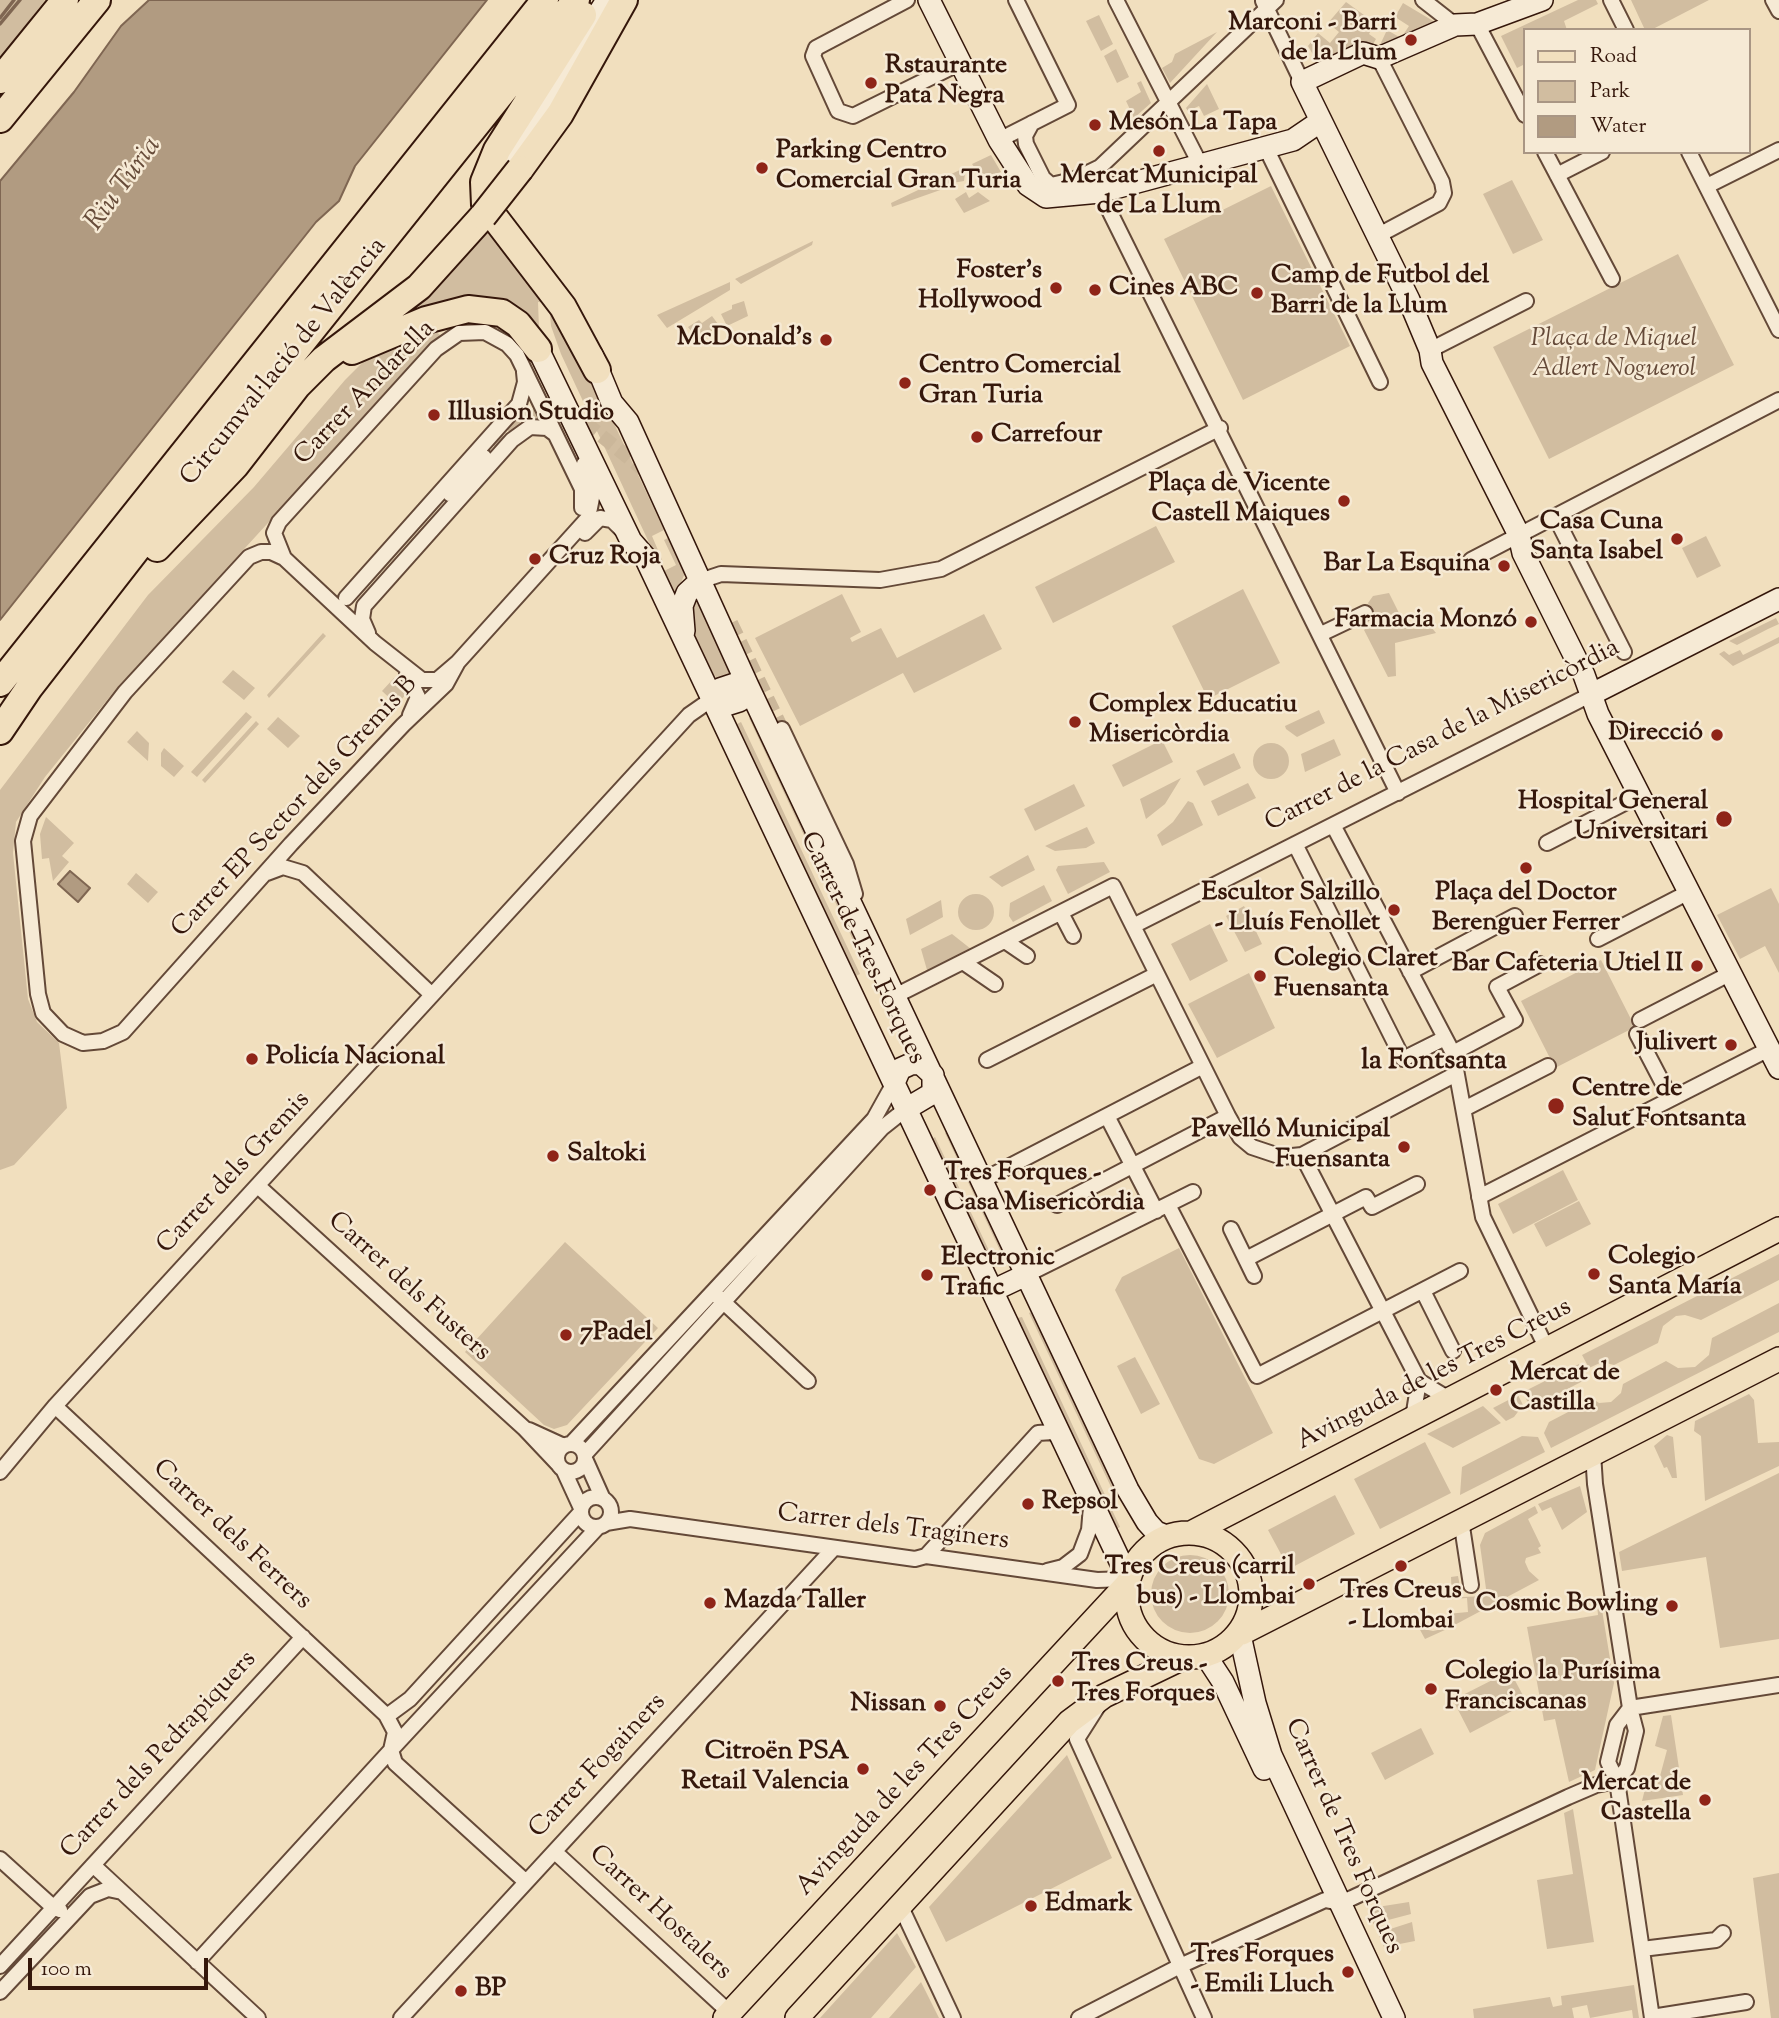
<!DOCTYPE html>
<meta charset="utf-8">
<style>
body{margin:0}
#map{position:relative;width:1779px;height:2018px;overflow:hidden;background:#f1dfbe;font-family:"Sorts Mill Goudy",serif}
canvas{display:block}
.legend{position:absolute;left:1523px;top:28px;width:228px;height:126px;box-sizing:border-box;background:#f6ead5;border:2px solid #a99684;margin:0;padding:9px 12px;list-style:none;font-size:21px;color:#35170b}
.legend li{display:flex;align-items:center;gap:14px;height:35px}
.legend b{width:35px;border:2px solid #a99684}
.scale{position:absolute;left:28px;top:1958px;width:180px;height:32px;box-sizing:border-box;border:4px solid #35170b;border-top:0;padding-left:9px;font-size:21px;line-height:24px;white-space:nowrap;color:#35170b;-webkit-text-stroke:5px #f6ead5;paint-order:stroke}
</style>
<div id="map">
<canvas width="1779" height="2018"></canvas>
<ul class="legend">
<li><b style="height:9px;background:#f1dfbe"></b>Road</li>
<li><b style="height:19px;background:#d1bda0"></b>Park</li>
<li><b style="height:19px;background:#b19b81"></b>Water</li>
</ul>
<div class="scale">100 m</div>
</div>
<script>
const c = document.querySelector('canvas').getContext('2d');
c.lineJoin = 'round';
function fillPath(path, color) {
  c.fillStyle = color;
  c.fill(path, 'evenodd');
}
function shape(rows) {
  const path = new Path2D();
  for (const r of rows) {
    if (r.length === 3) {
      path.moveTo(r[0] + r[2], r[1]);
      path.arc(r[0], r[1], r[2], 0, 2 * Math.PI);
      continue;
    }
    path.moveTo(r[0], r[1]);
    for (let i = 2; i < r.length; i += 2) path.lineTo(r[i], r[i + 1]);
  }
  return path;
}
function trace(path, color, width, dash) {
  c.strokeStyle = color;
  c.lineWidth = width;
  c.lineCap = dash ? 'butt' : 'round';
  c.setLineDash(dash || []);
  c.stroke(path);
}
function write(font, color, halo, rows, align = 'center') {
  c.font = font + ' "Sorts Mill Goudy",serif';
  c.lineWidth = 5;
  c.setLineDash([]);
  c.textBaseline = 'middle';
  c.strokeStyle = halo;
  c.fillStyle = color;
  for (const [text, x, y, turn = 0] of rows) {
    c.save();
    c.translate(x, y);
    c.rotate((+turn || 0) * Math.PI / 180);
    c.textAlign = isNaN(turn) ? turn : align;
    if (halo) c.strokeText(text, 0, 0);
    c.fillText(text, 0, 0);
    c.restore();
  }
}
fillPath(shape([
 [0,0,45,0,0,59],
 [1578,0,1596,0,1598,4,1564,21,1567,30,1525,30,1525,64,1517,68,1501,36],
 [1631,0,1709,0,1651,30,1645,30],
 [1346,2,1375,23,1369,34,1376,39,1372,46,1318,63,1308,46,1318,33,1330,43,1339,32,1328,23],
 [1403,3,1440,25,1379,47,1387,30,1401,38,1409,26,1395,17],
 [1099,15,1113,44,1101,51,1086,21],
 [1217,32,1170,83,1162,68,1172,62,1175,54],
 [1116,49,1129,77,1117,83,1104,56],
 [1141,81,1151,103,1134,118,1126,101,1141,92,1137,83],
 [1207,84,1219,109,1204,116,1199,106,1188,111,1186,108],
 [991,155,1001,172,982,178,972,164],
 [966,167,964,181,946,184,946,188,892,207,891,203],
 [1512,180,1543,240,1513,254,1483,194],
 [1271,186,1350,346,1243,400,1164,239],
 [966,192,969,198,978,192,990,201,964,213,955,199],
 [487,225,564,317,664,530,652,536,663,562,659,564,561,354,551,326,549,303,538,302,539,329,527,319,385,324],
 [813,241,812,245,741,284,735,279],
 [1678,254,1734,365,1549,459,1493,347],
 [730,282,730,290,667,328,657,315],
 [744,301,748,316,727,326,721,314,732,309,732,305],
 [712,316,721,328,697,339,688,327,699,320,702,323],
 [435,331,440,335,116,689,45,777,16,822,13,853,28,999,37,1022,59,1043,67,1108,14,1165,0,1170,0,790,148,595,254,487,345,380,370,355],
 [1156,526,1175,562,1053,623,1035,587],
 [1706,536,1721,566,1697,578,1682,548],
 [668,538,685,573,675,597,662,572,676,565,664,540],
 [1243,589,1280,663,1208,699,1172,626],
 [1389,593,1407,629,1432,628,1436,633,1395,643,1396,676,1388,677,1364,630,1376,619,1368,603,1373,596],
 [842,594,861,632,850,638,852,642,881,628,897,658,984,614,1002,649,914,693,903,673,800,726,755,638],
 [698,600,731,672,730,676,718,679,714,675,689,623,690,608],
 [1776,618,1779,624,1768,629,1737,645,1729,641],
 [323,633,326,636,269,698,267,695],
 [1779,637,1779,643,1733,666,1719,654,1724,651,1729,655,1740,650,1743,655],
 [233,670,255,688,244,700,222,682],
 [394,678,406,694,397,705,382,691],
 [1319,710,1325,723,1297,737,1286,729,1285,726],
 [246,712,252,717,197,777,191,772],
 [753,716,871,968,867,970,749,718],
 [278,717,300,736,288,748,267,729],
 [256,721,259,724,205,783,202,780],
 [741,722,860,974,856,976,737,724],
 [137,731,149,743,148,761,127,742],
 [1334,739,1341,755,1305,772,1301,754],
 [1162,740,1173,762,1123,787,1112,765],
 [1271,761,18],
 [164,748,184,766,174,777,161,766,161,753],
 [1234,753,1241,768,1204,786,1196,771],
 [1181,778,1165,804,1146,819,1140,799],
 [1248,783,1256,798,1218,816,1211,801],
 [1074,784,1085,806,1035,831,1024,809],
 [1188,801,1193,803,1203,825,1162,846,1157,835,1173,822],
 [46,817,74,843,62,856,69,862,53,881,49,858,42,859,40,834],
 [1087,827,1095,843,1086,848,1055,851,1045,846],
 [1028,855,1035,870,1002,887,989,877],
 [1104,862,1110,872,1068,894,1056,870,1058,866],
 [136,873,158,892,148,903,127,884],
 [1044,885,1052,901,1013,922,1009,916,1010,903],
 [1771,888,1779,904,1779,973,1765,946,1740,959,1717,915],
 [976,912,18],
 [941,900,943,917,910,935,906,919],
 [1244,906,1262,944,1245,952,1226,916],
 [1210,924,1228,961,1190,981,1171,944],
 [952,934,971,949,927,970,921,949],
 [1601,960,1635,1027,1555,1068,1521,1001],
 [1249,973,1275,1028,1217,1058,1188,1004],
 [948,1131,1007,1258,1004,1259,945,1133],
 [935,1137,995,1263,991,1265,932,1139],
 [1563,1170,1578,1200,1513,1234,1498,1204],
 [1579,1201,1591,1224,1546,1247,1534,1224],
 [565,1242,658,1328,567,1425,554,1429,544,1425,465,1352],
 [1179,1248,1273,1433,1214,1464,1199,1459,1115,1290,1122,1277],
 [1779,1254,1779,1280,1701,1320,1685,1315,1676,1316,1663,1326,1658,1343,1614,1365,1602,1362,1589,1368,1582,1355],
 [1779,1303,1779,1332,1551,1448,1544,1433,1549,1422,1593,1399,1599,1403,1611,1402,1621,1393,1623,1384,1666,1361,1678,1368,1695,1367,1709,1355,1712,1338],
 [1033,1311,1115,1485,1111,1487,1029,1313],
 [1022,1317,1120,1527,1116,1529,1017,1318],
 [1135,1357,1160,1404,1141,1414,1117,1366],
 [1579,1364,1584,1376,1583,1381,1538,1404,1528,1403,1523,1392],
 [1749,1394,1754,1400,1758,1443,1779,1442,1779,1466,1705,1501,1701,1436,1694,1431,1695,1421],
 [1518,1395,1523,1405,1514,1417,1506,1421,1493,1408],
 [1483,1406,1501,1423,1453,1448,1427,1434],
 [1667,1435,1673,1437,1677,1478,1672,1478,1667,1467,1664,1468,1654,1446],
 [1522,1436,1538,1437,1545,1452,1460,1495,1462,1467],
 [1425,1442,1451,1493,1380,1529,1354,1479],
 [1779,1473,1779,1639,1720,1648,1706,1557,1622,1571,1619,1552],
 [1580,1486,1587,1512,1562,1530,1551,1507,1542,1511,1538,1504],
 [1335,1495,1355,1534,1289,1569,1268,1530],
 [1535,1506,1538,1513,1528,1519,1541,1546,1538,1548,1541,1553,1526,1558,1525,1562,1529,1571,1539,1580,1447,1629,1425,1639,1419,1628,1433,1631,1447,1628,1447,1614,1468,1612,1467,1598,1452,1599,1451,1577,1458,1576,1462,1597,1487,1596,1480,1545,1485,1533],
 [1190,1594,39],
 [1597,1604,1601,1604,1614,1683,1595,1770,1569,1782,1555,1719,1544,1721,1527,1627,1598,1615],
 [1510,1671,1527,1703,1470,1733,1453,1700],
 [1671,1715,1683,1795,1642,1801,1645,1789,1656,1791,1667,1750,1655,1746,1663,1716],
 [1421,1728,1434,1754,1385,1780,1371,1753],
 [1067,1755,1112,1858,946,1942,929,1907],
 [1573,1809,1594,1942,1547,1949,1537,1880,1573,1874,1564,1813],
 [1779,1873,1779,2018,1771,2018,1753,1878],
 [1409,1902,1411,1914,1373,1924,1371,1908],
 [1412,1922,1415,1941,1384,1947,1378,1933],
 [897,1933,916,1967,871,2018,820,2018],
 [921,1982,939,2018,889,2018],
 [1634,1985,1639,2018,1633,2018,1632,2010,1590,2018,1587,2005,1572,2008,1574,2018,1474,2018,1473,2009,1550,1997,1553,2007,1562,2005,1561,1996]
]), '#d1bda0');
const water = shape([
 [149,0,487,0,355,166,339,201,316,222,0,620,0,181,74,92,121,26,149,0],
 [70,871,90,888,78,902,58,884,70,871]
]);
fillPath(water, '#b19b81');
trace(water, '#7f6652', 2);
trace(shape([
 [0,18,14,0],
 [0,24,20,0]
]), '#7f6652', 3.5);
trace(shape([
 [494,446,521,420,539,415,564,413,583,421,649,474],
 [731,623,782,729]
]), '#cbb79a', 14, [14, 7]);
const street = shape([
 [907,0,816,48,813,56,838,111,853,116,960,63],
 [1116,0,1201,166],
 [1423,0,1455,25],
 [1611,0,1626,30],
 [1773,0,1779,11],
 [1263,1,1302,82],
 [1477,24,1525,115],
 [1032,123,1025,136,1026,144,1043,178,1051,185,1073,180,1100,167,1276,0],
 [999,140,1068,105,1016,0],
 [1266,148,1380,382],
 [1545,152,1612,279],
 [1689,152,1779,330],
 [1100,167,1100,192,1398,793],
 [1557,175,1602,152],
 [1707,186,1779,150],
 [1377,236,1439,203,1444,193,1442,182,1379,58],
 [1430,350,1526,301],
 [450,494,484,457],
 [1555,516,1624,652],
 [585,533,600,518,612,520,621,529],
 [284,558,274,533,279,522,436,349,459,333,485,332,507,344,517,355,582,489,582,508],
 [1471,560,1779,400],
 [700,581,721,574,880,580,941,569,1220,428],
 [346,598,519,404,525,382,524,372],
 [368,633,362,619,364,606,512,440,530,427,547,428,555,434],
 [1321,634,1365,613],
 [458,662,437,680,422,680,375,643,284,558,271,552,261,552,249,557,125,692,30,816,23,841,38,994,43,1013,63,1034,83,1043,103,1041,123,1032,291,844,403,725,446,684,458,662,588,518,592,498,584,464],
 [407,674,418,697,410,715],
 [782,729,846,864,855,894],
 [1333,825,1453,1053,1483,1217,1547,1349],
 [1547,843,1640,795],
 [1295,844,1403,1059,1445,1038],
 [267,873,283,867,303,873,432,995],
 [1061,913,1073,936],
 [1133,926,1592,694],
 [1598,939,1689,892],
 [1005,941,1027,956],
 [963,962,995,984],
 [1410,972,1515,916],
 [895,996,1113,886,1228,1116,1240,1137,1252,1147,1282,1157,1302,1155,1456,1074],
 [1640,1020,1731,973],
 [1637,1034,1671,1099],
 [1453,1053,1515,1020,1497,987,1540,964],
 [987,1060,1157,974],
 [1464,1109,1548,1066],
 [1107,1116,1156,1211],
 [1302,1155,1419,1381,1449,1399],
 [983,1180,1203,1066],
 [258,1186,524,1428,558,1464],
 [1479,1197,1769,1049],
 [1057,1205,1228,1116],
 [1168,1205,1257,1376,1460,1271],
 [1231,1229,1254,1276],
 [1246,1259,1366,1197,1372,1207,1417,1184],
 [1028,1274,1193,1192],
 [1423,1291,1453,1351],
 [717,1296,808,1381],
 [55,1406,386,1715,395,1732,391,1750,197,1962],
 [1413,1418,1419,1381],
 [529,1430,564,1446],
 [571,1458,14],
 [571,1444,874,1119,894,1083],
 [1593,1453,1595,1484,1630,1708,1779,1685],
 [585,1454,882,1128,906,1109],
 [586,1461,603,1499],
 [564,1471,581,1508],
 [0,1472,55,1406,689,715,712,699],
 [596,1512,15],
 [1461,1520,1471,1585],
 [606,1523,630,1519,915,1559,926,1556,1097,1580,1128,1579],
 [926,1556,1038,1433,1053,1432,1062,1440],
 [1047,1571,1063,1567,1080,1554,1089,1530,1091,1506],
 [1098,1706,1077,1739,1204,2018],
 [387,1716,410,1699,581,1512],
 [1617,1781,1627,1768,1636,1731,1630,1708,1617,1725,1608,1762,1617,1781,1652,2018],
 [555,1852,730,2013],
 [0,1859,53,1907,60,1910],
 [93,1865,258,2018],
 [526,1882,395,1763,391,1750,598,1527],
 [901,1907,953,2018],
 [1642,1949,1716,1940,1723,1933],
 [0,1966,303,1637],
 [0,1992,90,1896,108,1889,122,1892],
 [1652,2017,1746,2002],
 [401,2018,834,1548],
 [1079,2018,1180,1966,1314,1905,1325,1900,1340,1903,1352,1898,1568,1797,1596,1785,1617,1781]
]);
const secondary = shape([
 [929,0,999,140,1028,185,1046,197,1100,192,1293,140,1321,121],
 [1542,0,1477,24,1455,25,1379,58,1363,53,1302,82,1409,300,1430,350,1432,363,1519,535,1523,553,1584,675,1598,714,1779,1068],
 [500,193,506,162,607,0],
 [538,349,631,541,645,557,1128,1578],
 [592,355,612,403,628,422,748,686,1128,1490,1147,1522,1156,1532,1166,1536],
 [684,631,682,606,687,593,700,581],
 [741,682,748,686,744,698,739,701,723,706,712,699,720,689,741,682],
 [1592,694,1779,599],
 [894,1083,900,1069,911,1064,920,1063,933,1075,933,1093,906,1109],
 [992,1291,1028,1274],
 [1240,1635,1255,1703,1271,1755,1394,2018],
 [1206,1656,1223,1682,1264,1769]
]);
const primary = shape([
 [1189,1595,62],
 [1191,1533,1779,1229],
 [1242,1633,1779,1359],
 [725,2018,1127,1584],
 [797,2018,1069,1722,1104,1696,1185,1657]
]);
const highway = shape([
 [583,15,497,150,484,182,485,205,563,307,597,370],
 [0,80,65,0],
 [0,119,97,0],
 [520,169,560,114,624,0],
 [352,351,426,320,468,309,502,313,518,324,538,349],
 [157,548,235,466,297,386,324,359,419,287,483,216],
 [0,683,545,0],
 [0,731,29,688,158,522,576,0]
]);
trace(street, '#644938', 18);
trace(secondary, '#35170b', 24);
trace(primary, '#35170b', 26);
trace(highway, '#35170b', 30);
trace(street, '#f6ead5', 14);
trace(secondary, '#f6ead5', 21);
trace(primary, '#f1dfbe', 23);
trace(highway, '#f1dfbe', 26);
const highwayBridge = shape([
 [483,216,520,169]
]);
trace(highwayBridge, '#35170b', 30, []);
trace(highwayBridge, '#f1dfbe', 26);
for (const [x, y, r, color] of [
 [1411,40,7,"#8f2418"],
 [871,83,7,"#8f2418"],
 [1095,125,7,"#8f2418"],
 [1159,151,7,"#8f2418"],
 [762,168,7,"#8f2418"],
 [1056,288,7,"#8f2418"],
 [1095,290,7,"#8f2418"],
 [1257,293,7,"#8f2418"],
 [826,340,7,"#8f2418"],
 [905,383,7,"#8f2418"],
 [434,415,7,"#8f2418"],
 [977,437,7,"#8f2418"],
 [1344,501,7,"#8f2418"],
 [1677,539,7,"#8f2418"],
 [535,559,7,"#8f2418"],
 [1504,566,7,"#8f2418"],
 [1531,622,7,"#8f2418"],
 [1075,722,7,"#8f2418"],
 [1717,735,7,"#8f2418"],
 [1724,819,9,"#8f2418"],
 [1526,868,7,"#8f2418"],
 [1394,910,7,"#8f2418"],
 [1697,966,7,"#8f2418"],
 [1260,976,7,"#8f2418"],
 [1731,1045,7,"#8f2418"],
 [252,1059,7,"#8f2418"],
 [1556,1106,9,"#8f2418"],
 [1404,1147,7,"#8f2418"],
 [553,1156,7,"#8f2418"],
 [930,1190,7,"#8f2418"],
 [1594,1274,7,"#8f2418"],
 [927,1275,7,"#8f2418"],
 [566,1335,7,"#8f2418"],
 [1496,1390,7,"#8f2418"],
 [1028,1504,7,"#8f2418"],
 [1401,1566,7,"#8f2418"],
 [1309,1584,7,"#8f2418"],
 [710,1603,7,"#8f2418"],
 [1672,1606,7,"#8f2418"],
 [1058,1681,7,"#8f2418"],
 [1431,1689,7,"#8f2418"],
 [940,1706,7,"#8f2418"],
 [863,1769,7,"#8f2418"],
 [1705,1800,7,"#8f2418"],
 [1031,1906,7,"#8f2418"],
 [1348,1972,7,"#8f2418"],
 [461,1991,7,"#8f2418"]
]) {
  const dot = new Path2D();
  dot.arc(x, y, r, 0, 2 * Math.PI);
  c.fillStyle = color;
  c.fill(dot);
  trace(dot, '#f6ead5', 2.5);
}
write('bold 26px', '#35170b', '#f6ead5', [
 ["Marconi - Barri",1397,25,"right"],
 ["de la Llum",1397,55,"right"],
 ["Rstaurante",885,68],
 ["Pata Negra",885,98],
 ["Mesón La Tapa",1109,125],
 ["Parking Centro",776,153],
 ["Comercial Gran Turia",776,183],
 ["Mercat Municipal",1159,178,"center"],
 ["de La Llum",1159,208,"center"],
 ["Foster's",1042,273,"right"],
 ["Hollywood",1042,303,"right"],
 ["Camp de Futbol del",1271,278],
 ["Barri de la Llum",1271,308],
 ["Cines ABC",1109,290],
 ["McDonald's",812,340,"right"],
 ["Centro Comercial",919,368],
 ["Gran Turia",919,398],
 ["Illusion Studio",448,415],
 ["Carrefour",991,437],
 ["Plaça de Vicente",1330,486,"right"],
 ["Castell Maiques",1330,516,"right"],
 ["Casa Cuna",1663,524,"right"],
 ["Santa Isabel",1663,554,"right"],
 ["Cruz Roja",549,559],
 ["Bar La Esquina",1490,566,"right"],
 ["Farmacia Monzó",1517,622,"right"],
 ["Complex Educatiu",1089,707],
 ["Misericòrdia",1089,737],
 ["Direcció",1703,735,"right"],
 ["Hospital General",1708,804,"right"],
 ["Universitari",1708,834,"right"],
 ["Escultor Salzillo",1380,895,"right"],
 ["- Lluís Fenollet",1380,925,"right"],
 ["Plaça del Doctor",1526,895,"center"],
 ["Berenguer Ferrer",1526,925,"center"],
 ["Colegio Claret",1274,961],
 ["Fuensanta",1274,991],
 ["Bar Cafeteria Utiel II",1683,966,"right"],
 ["Julivert",1717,1045,"right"],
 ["Policía Nacional",266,1059],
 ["Centre de",1572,1091],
 ["Salut Fontsanta",1572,1121],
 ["Pavelló Municipal",1390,1132,"right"],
 ["Fuensanta",1390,1162,"right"],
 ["Saltoki",567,1156],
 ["Tres Forques -",944,1175],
 ["Casa Misericòrdia",944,1205],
 ["Colegio",1608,1259],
 ["Santa María",1608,1289],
 ["Electronic",941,1260],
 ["Trafic",941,1290],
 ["7Padel",580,1335],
 ["Mercat de",1510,1375],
 ["Castilla",1510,1405],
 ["Repsol",1042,1504],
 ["Tres Creus (carril",1295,1569,"right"],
 ["bus) - Llombai",1295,1599,"right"],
 ["Tres Creus",1401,1593,"center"],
 ["- Llombai",1401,1623,"center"],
 ["Mazda Taller",724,1603],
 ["Cosmic Bowling",1658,1606,"right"],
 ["Tres Creus -",1072,1666],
 ["Tres Forques",1072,1696],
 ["Colegio la Purísima",1445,1674],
 ["Franciscanas",1445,1704],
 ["Nissan",926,1706,"right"],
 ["Citroën PSA",849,1754,"right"],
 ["Retail Valencia",849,1784,"right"],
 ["Mercat de",1691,1785,"right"],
 ["Castella",1691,1815,"right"],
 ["Edmark",1045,1906],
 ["Tres Forques",1334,1957,"right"],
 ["- Emili Lluch",1334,1987,"right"],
 ["BP",475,1991]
], 'left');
write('italic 26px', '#644938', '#f6ead5', [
 ["Plaça de Miquel",1614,341],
 ["Adlert Noguerol",1614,371]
]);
write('26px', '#35170b', '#f6ead5', [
 ["Circumval·lació de València",285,363,-51],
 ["Carrer Andarella",366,394,-46],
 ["Carrer de la Casa de la Misericòrdia",1443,737,-27],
 ["Carrer EP Sector dels Gremis B",296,808,-47],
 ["Carrer de Tres Forques",861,949,64],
 ["Carrer dels Gremis",235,1174,-47],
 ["Carrer dels Fusters",408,1288,42],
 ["Avinguda de les Tres Creus",1435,1376,-27],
 ["Carrer dels Traginers",893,1529,7],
 ["Carrer dels Ferrers",231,1536,43],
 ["Carrer dels Pedrapiquers",160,1756,-47],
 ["Carrer Fogainers",599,1767,-47],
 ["Avinguda de les Tres Creus",906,1782,-47],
 ["Carrer de Tres Forques",1342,1837,66],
 ["Carrer Hostalers",659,1914,43]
]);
write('italic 28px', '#674c3a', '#f6ead5', [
 ["Riu Túria",125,185,-54]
]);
write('bold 28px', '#35170b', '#f6ead5', [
 ["la Fontsanta",1434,1063]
]);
</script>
